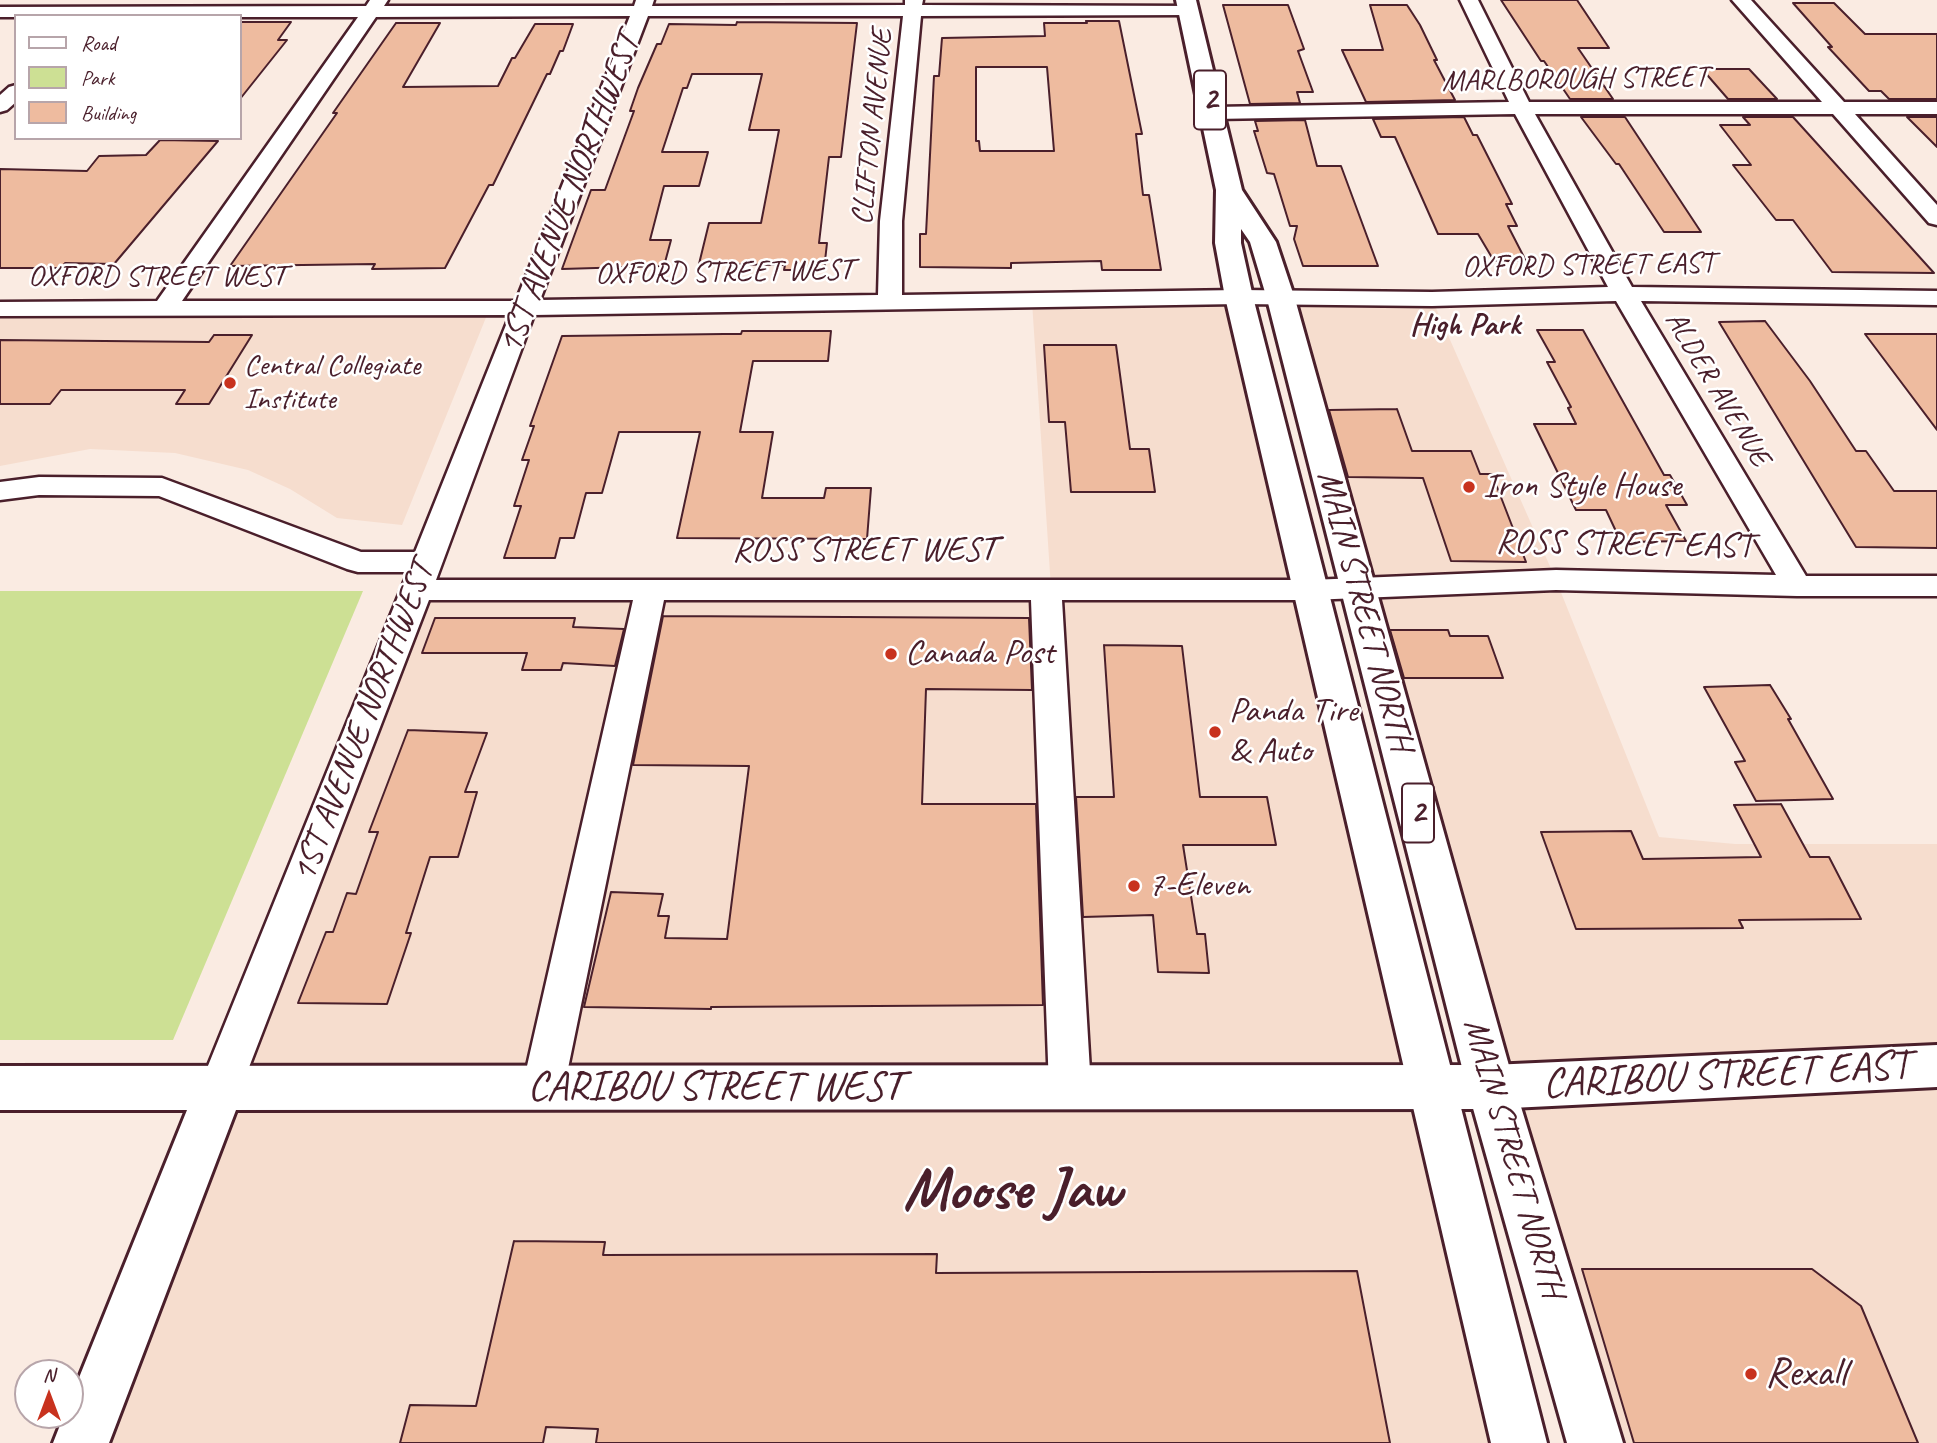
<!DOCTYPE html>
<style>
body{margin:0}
#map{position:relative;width:1937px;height:1443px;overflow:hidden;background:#faebe2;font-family:Caveat,sans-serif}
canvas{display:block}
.legend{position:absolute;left:14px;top:14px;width:228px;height:126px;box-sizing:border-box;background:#fff;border:2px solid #b7a5aa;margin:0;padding:9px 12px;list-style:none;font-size:21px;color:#4a1f2b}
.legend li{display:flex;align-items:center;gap:14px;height:35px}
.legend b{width:35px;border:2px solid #b7a5aa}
.north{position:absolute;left:14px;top:1359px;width:70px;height:70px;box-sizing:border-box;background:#fff;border:2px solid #b7a5aa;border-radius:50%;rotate:0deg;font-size:19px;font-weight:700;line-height:28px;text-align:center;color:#4a1f2b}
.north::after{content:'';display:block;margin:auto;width:24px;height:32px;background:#c8321e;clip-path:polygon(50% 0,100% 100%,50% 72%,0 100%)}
</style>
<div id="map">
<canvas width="1937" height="1443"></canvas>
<ul class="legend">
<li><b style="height:9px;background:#fff"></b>Road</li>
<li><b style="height:19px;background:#cde094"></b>Park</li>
<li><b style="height:19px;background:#eebb9f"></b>Building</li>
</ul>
<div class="north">N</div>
</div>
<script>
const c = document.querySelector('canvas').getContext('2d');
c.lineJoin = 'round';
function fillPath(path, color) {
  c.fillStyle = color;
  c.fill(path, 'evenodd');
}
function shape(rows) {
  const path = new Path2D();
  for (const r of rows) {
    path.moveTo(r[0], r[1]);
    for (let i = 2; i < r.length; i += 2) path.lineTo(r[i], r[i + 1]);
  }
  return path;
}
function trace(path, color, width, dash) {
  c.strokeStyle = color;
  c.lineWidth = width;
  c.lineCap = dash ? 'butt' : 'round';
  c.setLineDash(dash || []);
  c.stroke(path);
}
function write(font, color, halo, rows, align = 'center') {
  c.font = font + ' Caveat,sans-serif';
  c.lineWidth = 5;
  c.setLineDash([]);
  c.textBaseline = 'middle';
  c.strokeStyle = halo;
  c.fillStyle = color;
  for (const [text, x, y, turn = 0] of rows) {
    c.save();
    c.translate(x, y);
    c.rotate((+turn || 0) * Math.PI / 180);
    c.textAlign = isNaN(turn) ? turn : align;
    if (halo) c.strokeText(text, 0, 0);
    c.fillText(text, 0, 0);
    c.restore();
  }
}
fillPath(shape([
 [1239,297,1519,1443,81,1443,418,590,1051,588,1032,302],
 [1281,299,1432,299,1556,580,1659,837,1735,844,1937,844,1937,1443,1595,1443],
 [487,315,402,525,337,518,290,489,248,470,175,453,90,449,0,466,0,318]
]), '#f6ddce');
fillPath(shape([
 [0,591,363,591,173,1040,0,1040]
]), '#cde094');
const building = shape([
 [1501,0,1577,0,1609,48,1578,48,1613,99,1570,99,1544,61,1541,61,1501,0],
 [1793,3,1834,3,1865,34,1937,34,1937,99,1889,99,1881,91,1869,91,1828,47,1832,47,1793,3],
 [1223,5,1288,5,1304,49,1298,51,1313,92,1297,92,1300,103,1250,104,1223,5],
 [1370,5,1407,5,1420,25,1437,60,1434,60,1455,100,1366,102,1342,50,1383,50,1370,5],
 [1086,21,1119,21,1142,134,1136,134,1143,195,1149,195,1161,270,1102,270,1101,261,1011,263,1011,268,920,267,920,234,926,234,934,76,939,76,942,38,1045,36,1044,23,1087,23,1086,21],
 [976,67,1047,67,1054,151,980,151,979,141,976,141,976,67],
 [240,22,291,22,278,40,287,40,240,99,240,22],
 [737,22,857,23,841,157,829,157,819,243,827,243,824,270,784,270,785,265,699,264,709,223,761,223,779,130,749,130,762,74,692,74,687,88,683,88,662,152,708,152,699,186,664,186,650,240,671,240,664,266,562,269,591,190,605,190,634,111,630,111,638,88,657,44,661,44,669,24,736,25,737,22],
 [396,23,440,23,403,87,498,86,512,58,515,58,535,24,573,24,563,51,560,51,550,74,547,74,493,185,489,185,445,268,372,269,375,264,230,266,337,113,333,113,396,23],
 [1702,69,1749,69,1777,99,1728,99,1702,69],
 [1464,117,1473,135,1477,135,1512,204,1506,204,1517,226,1508,226,1526,261,1494,261,1478,234,1438,234,1395,137,1381,137,1373,119,1464,117],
 [1581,117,1625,117,1701,232,1664,232,1619,164,1616,164,1581,117],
 [1743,117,1793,117,1934,273,1832,272,1793,220,1776,220,1733,165,1751,165,1720,125,1750,125,1743,117],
 [1907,117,1937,117,1937,147,1907,117],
 [1305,120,1317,166,1341,166,1378,266,1303,266,1294,239,1297,226,1290,226,1274,174,1267,173,1254,131,1258,131,1255,121,1305,120],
 [160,140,218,141,114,264,65,263,61,268,0,268,0,169,87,171,99,156,146,155,160,140],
 [1765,321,1810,381,1856,451,1866,451,1894,491,1937,491,1937,548,1856,547,1719,322,1765,321],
 [1537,330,1583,330,1664,475,1670,475,1687,505,1666,505,1686,541,1621,542,1606,510,1576,510,1534,424,1576,424,1568,408,1571,407,1547,362,1555,362,1537,330],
 [742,331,831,331,828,361,753,361,740,432,773,432,762,498,824,498,826,488,871,488,867,539,677,538,700,432,619,432,602,493,586,493,574,538,560,538,555,558,504,558,521,506,514,506,529,460,522,460,534,426,530,426,562,336,724,334,741,334,742,331],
 [1865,334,1937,334,1937,430,1865,334],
 [214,335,252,335,209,404,176,404,185,390,61,390,50,404,0,404,0,340,209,342,214,335],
 [1044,345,1116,345,1130,449,1149,449,1155,492,1071,492,1065,422,1049,422,1044,345],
 [1397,409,1412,451,1471,451,1480,474,1492,474,1526,562,1451,561,1423,478,1348,477,1329,410,1397,409],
 [663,616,1029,618,1032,690,926,689,922,804,1036,804,1043,1005,711,1007,711,1009,584,1007,611,892,663,894,658,916,669,916,665,938,727,939,749,766,633,765,663,616],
 [435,618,575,618,573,627,624,629,615,666,563,663,561,670,522,670,527,653,422,653,435,618],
 [1390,630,1448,630,1450,636,1488,636,1503,678,1404,678,1390,630],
 [1104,645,1182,646,1200,797,1267,797,1276,845,1183,845,1197,934,1205,934,1209,973,1158,972,1153,915,1083,917,1076,797,1114,797,1104,645],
 [1770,685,1791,719,1788,719,1833,799,1756,801,1735,762,1745,761,1704,687,1770,685],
 [408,730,487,733,465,792,477,792,458,857,430,857,406,933,411,933,387,1004,298,1003,326,932,333,932,347,893,356,894,378,832,369,832,408,730],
 [1781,804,1810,857,1829,857,1861,919,1739,920,1743,928,1576,929,1541,832,1631,831,1643,859,1761,857,1734,805,1781,804],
 [514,1241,605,1242,603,1255,937,1254,936,1273,1357,1271,1390,1443,596,1443,598,1429,546,1427,543,1443,400,1443,410,1405,476,1406,514,1241],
 [1582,1269,1812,1269,1861,1306,1918,1443,1634,1443,1582,1269]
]);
fillPath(building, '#eebb9f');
trace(building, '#4a1f2b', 2);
const minor = shape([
 [370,0,388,0,384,6,634,6,636,0,654,0,652,6,905,5,905,0,923,0,922,5,1194,6,1197,10,1188,15,921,16,902,221,902,295,1239,290,1432,292,1608,287,1515,114,1213,119,1206,117,1203,113,1206,109,1213,107,1509,102,1460,0,1478,0,1529,102,1822,102,1732,0,1751,0,1844,102,1937,102,1937,114,1855,114,1937,205,1937,225,1929,223,1833,114,1535,114,1632,287,1937,291,1937,305,1641,301,1806,576,1937,576,1937,596,1797,596,1556,590,1310,600,1062,600,1091,1088,1085,1101,1070,1107,1055,1101,1049,1088,1031,600,664,600,564,1088,558,1101,543,1107,528,1101,522,1088,633,600,429,600,241,1088,235,1101,220,1107,205,1101,199,1088,408,572,358,572,347,569,159,496,39,495,0,500,0,482,39,477,162,478,361,552,415,552,510,315,0,316,0,302,157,301,358,17,0,17,0,7,366,6,370,0],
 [630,16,516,301,182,301,376,17,630,16],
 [648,16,903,16,880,221,878,295,540,300,648,16],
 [1616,301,1776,575,1556,570,1310,580,436,580,534,315,1239,304,1432,306,1616,301],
 [16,85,16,102,7,110,0,112,0,95,9,87,16,85]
]);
const tertiary = shape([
 [1937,1045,1937,1087,1491,1109,236,1110,109,1443,53,1443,64,1415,70,1415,70,1400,187,1110,0,1110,0,1066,1491,1065,1937,1045]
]);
const primary = shape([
 [1176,0,1196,0,1242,190,1276,242,1295,299,1515,1087,1623,1443,1567,1443,1467,1087,1267,299,1250,242,1241,229,1241,243,1253,297,1547,1443,1491,1443,1225,297,1215,243,1216,190,1176,0]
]);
trace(minor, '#4a1f2b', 5);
trace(tertiary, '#4a1f2b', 6);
trace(primary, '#4a1f2b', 6);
fillPath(minor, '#fff');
fillPath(tertiary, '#fff');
fillPath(primary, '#fff');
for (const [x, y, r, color] of [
 [230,383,7,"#c8321e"],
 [1469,487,7,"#c8321e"],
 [891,654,7,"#c8321e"],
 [1215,732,7,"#c8321e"],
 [1134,886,7,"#c8321e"],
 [1751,1374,7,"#c8321e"]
]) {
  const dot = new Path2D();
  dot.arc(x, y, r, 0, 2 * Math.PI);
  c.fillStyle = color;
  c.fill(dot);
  trace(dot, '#fff', 2.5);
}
write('30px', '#4a1f2b', '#fff', [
 ["MARLBOROUGH STREET",1575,80,-1],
 ["CLIFTON AVENUE",873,127,-84],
 ["OXFORD STREET EAST",1588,266,-1],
 ["OXFORD STREET WEST",724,273,-1],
 ["OXFORD STREET WEST",157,277],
 ["ALDER AVENUE",1717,389,59]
]);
write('30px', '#4a1f2b', '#fff', [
 ["Central Collegiate",244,366],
 ["Institute",244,400]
], 'left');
write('bold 32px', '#4a1f2b', '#fff', [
 ["High Park",1465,326]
]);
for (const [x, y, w] of [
 [1210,100,32],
 [1418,813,32]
]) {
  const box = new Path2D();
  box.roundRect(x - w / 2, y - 29.5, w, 59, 5);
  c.fillStyle = '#fff';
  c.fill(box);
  trace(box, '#4a1f2b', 2);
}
write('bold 33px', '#4a1f2b', null, [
 ["2",1210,100],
 ["2",1418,813]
]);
write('35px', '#4a1f2b', '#fff', [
 ["1ST AVENUE NORTHWEST",570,194,-69],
 ["ROSS STREET EAST",1624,545,1],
 ["ROSS STREET WEST",864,551],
 ["MAIN STREET NORTH",1364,611,75],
 ["1ST AVENUE NORTHWEST",364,722,-69],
 ["MAIN STREET NORTH",1513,1158,74]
]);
write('35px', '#4a1f2b', '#fff', [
 ["Iron Style House",1483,487],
 ["Canada Post",905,654],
 ["Panda Tire",1229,712],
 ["& Auto",1229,752],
 ["7-Eleven",1148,886]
], 'left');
write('42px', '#4a1f2b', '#fff', [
 ["CARIBOU STREET EAST",1726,1076,-3],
 ["CARIBOU STREET WEST",715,1088]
]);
write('42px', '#4a1f2b', '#fff', [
 ["Rexall",1765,1374]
], 'left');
write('bold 60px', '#4a1f2b', '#fff', [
 ["Moose Jaw",1012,1192]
]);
</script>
